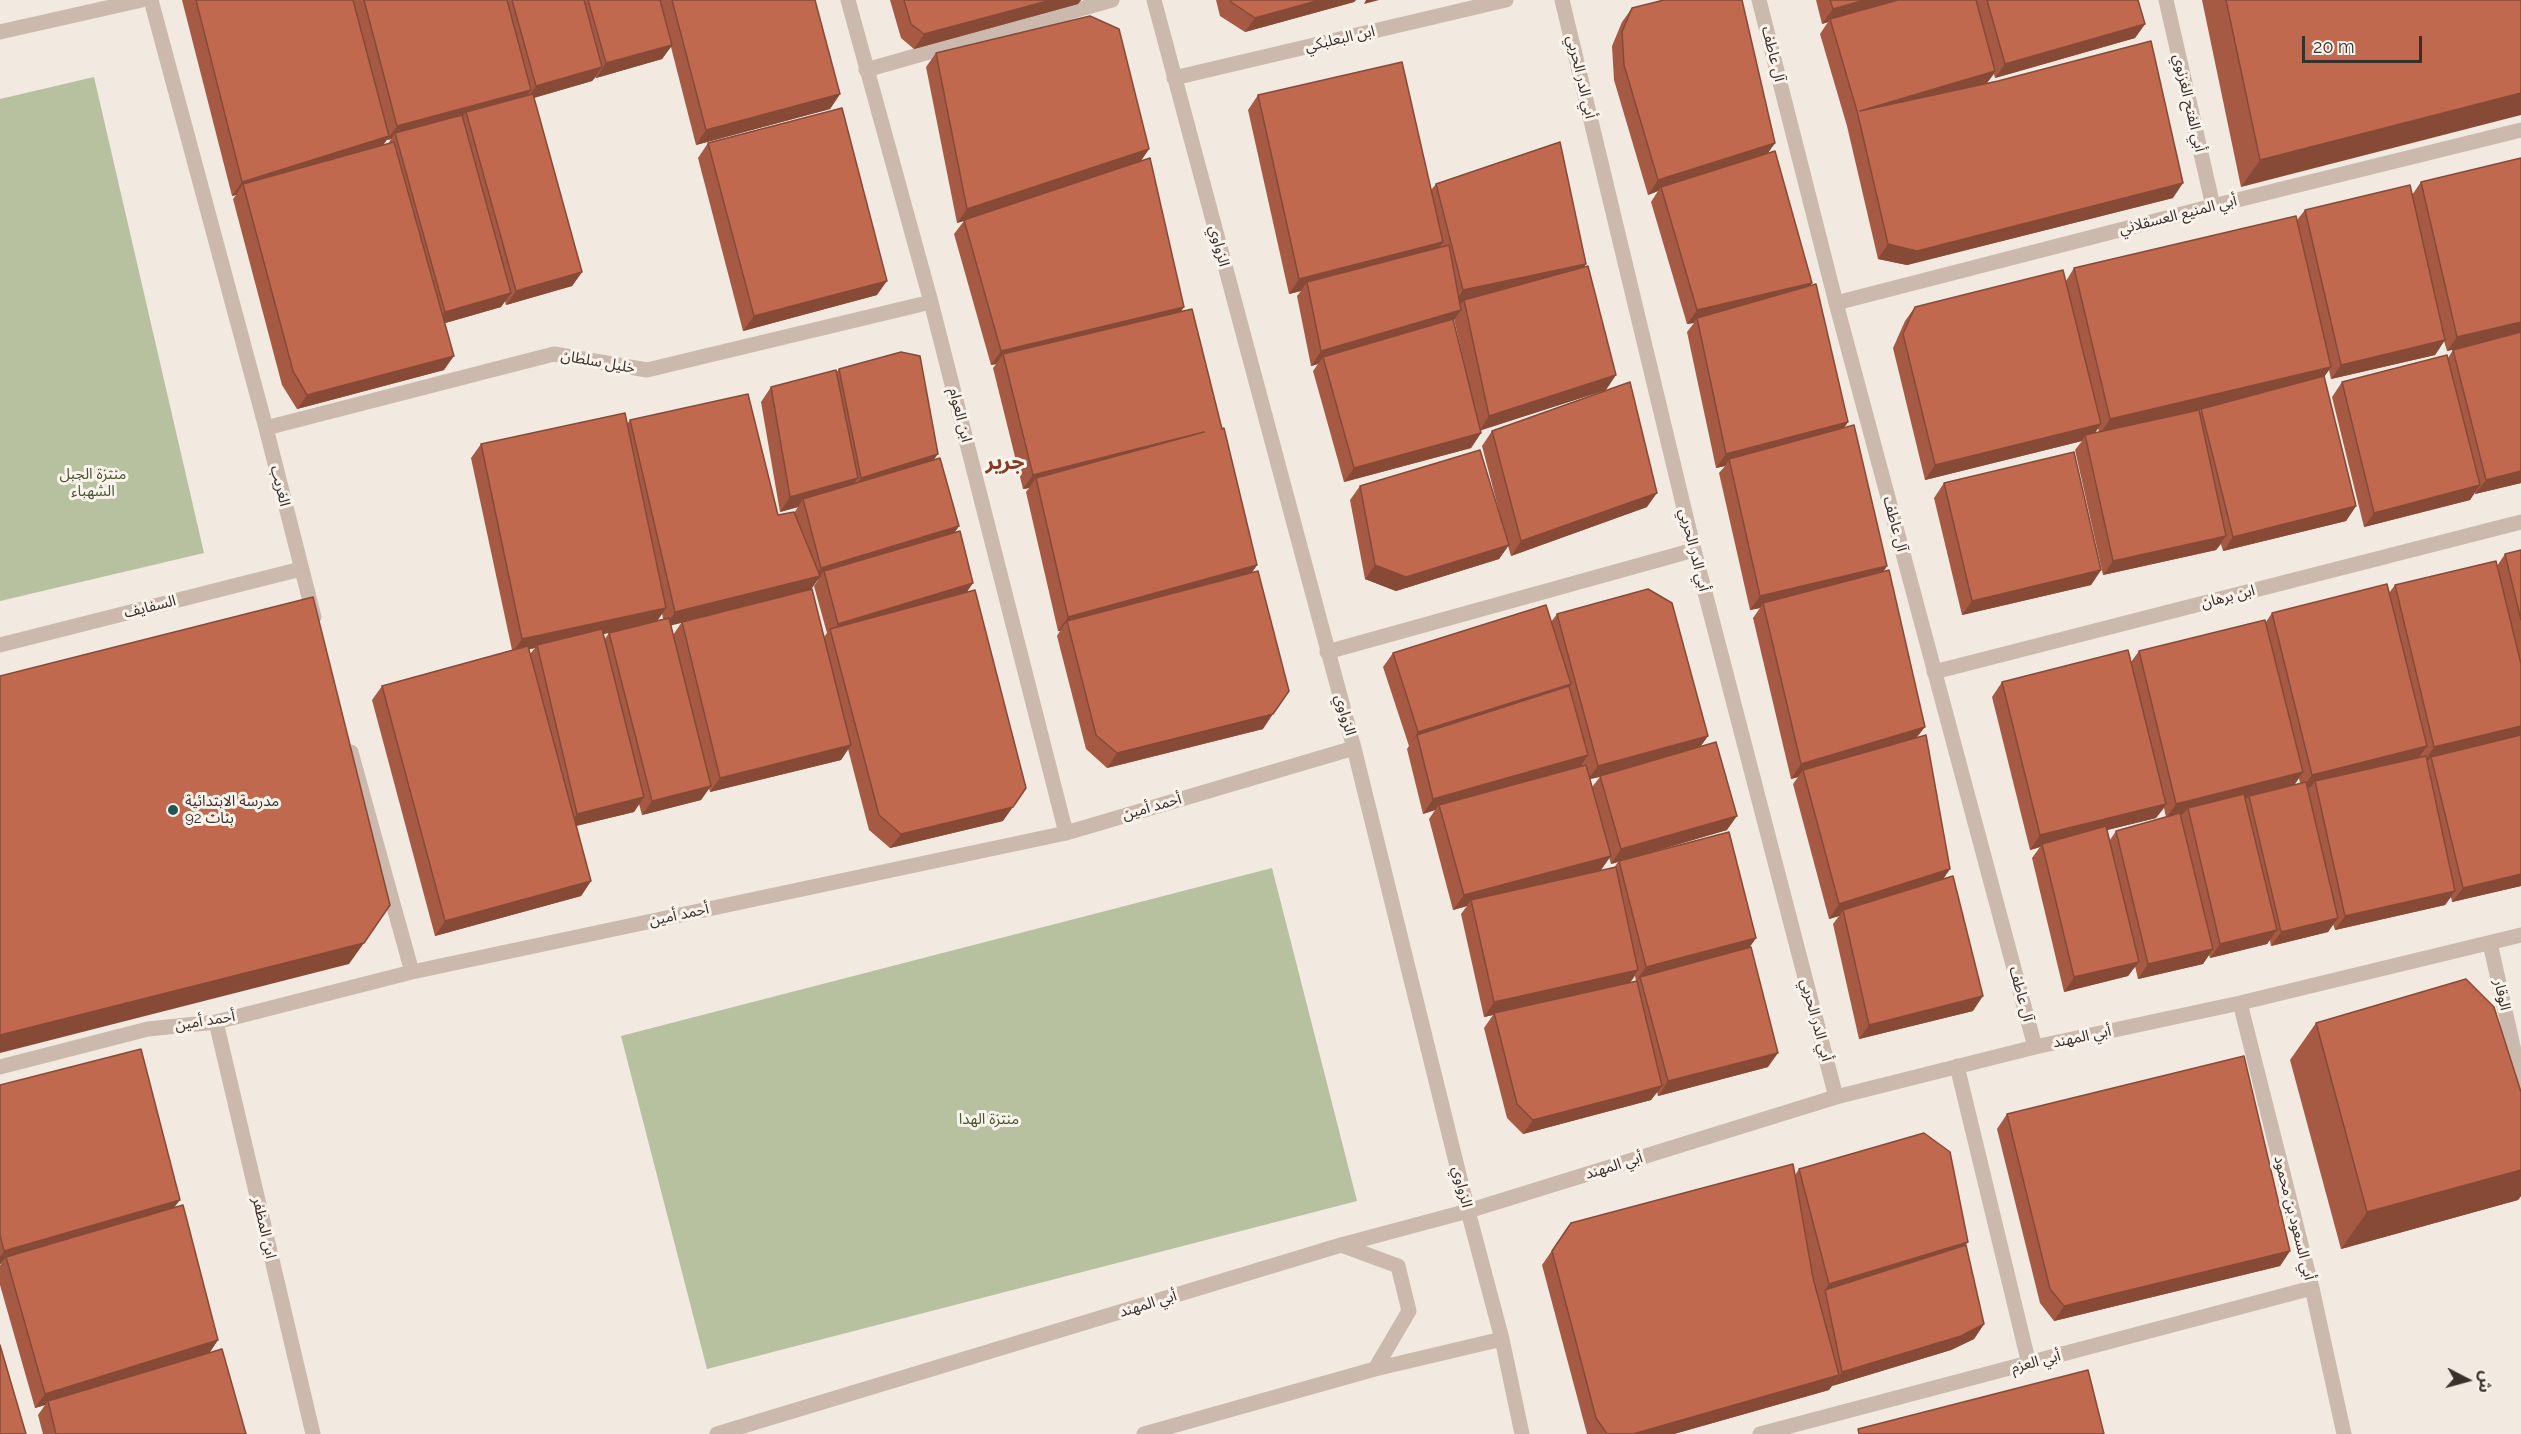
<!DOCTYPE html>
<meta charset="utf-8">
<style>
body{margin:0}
#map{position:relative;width:2521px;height:1434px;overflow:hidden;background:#f2e9e0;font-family:Raleway,"Noto Sans Arabic",sans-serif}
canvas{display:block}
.north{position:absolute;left:2437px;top:1350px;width:60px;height:60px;-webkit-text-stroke:4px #faf3ec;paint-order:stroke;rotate:96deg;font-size:16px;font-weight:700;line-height:24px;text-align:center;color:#392f2b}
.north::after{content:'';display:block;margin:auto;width:21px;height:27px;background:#392f2b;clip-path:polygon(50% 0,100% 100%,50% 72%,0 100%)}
.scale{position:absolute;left:2302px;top:36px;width:120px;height:27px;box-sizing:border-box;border:3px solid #392f2b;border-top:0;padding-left:8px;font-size:18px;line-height:21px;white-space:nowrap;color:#392f2b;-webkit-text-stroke:4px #faf3ec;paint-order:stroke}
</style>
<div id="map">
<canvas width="2521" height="1434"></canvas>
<div class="north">ش</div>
<div class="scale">20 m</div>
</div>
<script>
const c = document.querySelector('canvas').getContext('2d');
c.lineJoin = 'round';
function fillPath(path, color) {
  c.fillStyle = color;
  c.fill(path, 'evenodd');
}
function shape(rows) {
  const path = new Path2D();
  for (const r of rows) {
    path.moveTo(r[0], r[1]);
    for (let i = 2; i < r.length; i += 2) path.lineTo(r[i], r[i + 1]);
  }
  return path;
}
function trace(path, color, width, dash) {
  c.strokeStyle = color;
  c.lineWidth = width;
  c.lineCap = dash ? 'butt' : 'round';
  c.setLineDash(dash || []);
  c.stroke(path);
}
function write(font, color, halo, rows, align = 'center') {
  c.font = font + ' Raleway,"Noto Sans Arabic",sans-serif';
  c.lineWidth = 6;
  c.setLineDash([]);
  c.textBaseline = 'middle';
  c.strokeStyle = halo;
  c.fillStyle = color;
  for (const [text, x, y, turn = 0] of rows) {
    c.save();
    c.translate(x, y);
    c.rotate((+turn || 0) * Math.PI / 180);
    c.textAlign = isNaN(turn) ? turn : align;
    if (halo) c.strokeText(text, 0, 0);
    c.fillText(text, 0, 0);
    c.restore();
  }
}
fillPath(shape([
 [94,77,204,553,0,601,0,99],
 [1272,868,1357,1201,707,1369,621,1036]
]), '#b7c1a0');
trace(shape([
 [151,0,266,428,314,617],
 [848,0,931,302,1066,833],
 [1154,0,1354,748,1468,1211,1502,1339,1522,1434],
 [1562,0,1694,550,1836,1097],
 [1759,0,1836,303,2035,1047],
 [2166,0,2213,206],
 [0,32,142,0],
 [866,70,1112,0],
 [1174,78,1506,0],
 [1836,303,2213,206,2521,130],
 [266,428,554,354,647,370,931,302],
 [0,645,301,569],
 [1327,652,1694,550],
 [1934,672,2521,522],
 [351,752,412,972],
 [2490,943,2521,1082],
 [2240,1003,2312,1288,2344,1434],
 [216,1022,313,1434],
 [1957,1066,2029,1364],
 [0,1067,148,1029,216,1022,412,972,1066,833,1354,748],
 [1341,1245,1398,1266,1409,1311,1375,1369],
 [717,1434,1341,1245,1468,1211,1836,1097,2035,1047,2240,1003,2521,935],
 [1144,1434,1375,1369,1502,1339],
 [1760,1434,2312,1288]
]), '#cab9ac', 15);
fillPath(shape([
 [182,0,815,0,840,94,830,109,696,145,671,47,662,59,596,78,596,77,592,81,534,98,582,272,572,286,506,305,505,301,501,307,445,323,444,370,297,409,282,385,233,199,236,195,232,196],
 [391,139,388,144,383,145,387,140],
 [890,0,1081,0,1078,4,914,49,901,38],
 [1216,0,1356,0,1354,2,1245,32,1220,16],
 [1816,0,2138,0,2145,24,2135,38,1995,78,1994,74,1987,83,2173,198,1907,265,1878,259,1847,126,1820,34,1828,22,1822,24],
 [2202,0,2521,0,2241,187],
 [1632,8,1775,143,1767,154,1811,285,1848,422,1844,428,1887,566,1883,572,1917,737,1944,879,1973,1011,1859,1039,1833,924,1839,916,1829,919,1793,784,1798,777,1791,779,1753,618,1760,608,1750,610,1719,473,1725,466,1716,468,1687,332,1694,323,1687,324,1651,202,1658,191,1648,195,1614,80,1612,46,1622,22],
 [936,53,1149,149,1141,161,1182,311,1257,565,1252,572,1263,729,1107,768,1086,749,1057,636,1060,631,1058,631,1026,492,1029,488,1023,489,993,368,996,364,991,365,954,234,964,221,957,223,926,67],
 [1258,95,1431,190,1436,184,1586,264,1583,267,1606,390,1480,430,1481,433,1471,448,1344,482,1313,371,1318,364,1311,366,1297,296,1301,291,1289,294,1248,110],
 [1454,319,1466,371,1453,320],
 [708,143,877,295,743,331,698,158],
 [2521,158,2521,483,2475,494,2475,492,2470,500,2364,527,2332,397,2342,382,2448,358,2453,350,2459,348,2447,351,2444,341,2435,355,2331,379,2329,370,2324,377,2356,506,2346,521,2223,551,2221,544,2216,550,2103,575,2075,450,2082,441,1925,480,1893,348,1905,321,1915,307,2066,281,2074,268,2297,220,2305,210,2412,195,2421,182],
 [2201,410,2199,412,2177,415],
 [2098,428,2099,432,2094,434],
 [839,369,934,460,959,526,955,532,967,592,1003,821,890,848,869,830,848,749,841,760,710,792,709,788,701,800,642,815,639,804,634,812,576,826,591,881,581,896,435,936,372,700,382,686,512,650,471,458,481,444,627,424,630,420,778,515,794,513,798,507,780,512,761,402,771,387,836,373],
 [817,580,818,580,814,586,827,633,824,637,811,589],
 [662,613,663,619,657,620],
 [682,622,673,635,671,625],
 [614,631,609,633,604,640,603,634],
 [535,648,530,654,529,649],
 [1492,431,1647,507,1511,556,1508,546,1499,559,1396,591,1365,579,1350,500,1360,486,1500,515,1482,446],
 [1944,483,2101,570,2091,585,1962,615,1934,498],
 [2521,550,2521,886,2452,902,2451,897,2445,905,2335,930,2333,924,2328,932,2271,946,2270,940,2267,944,2210,958,2209,955,2203,964,2138,979,2135,966,2128,976,2064,992,2032,858,2040,847,2030,850,1992,697,2002,682,2131,662,2139,651,2266,622,2272,613,2389,593,2395,585,2497,566,2505,554],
 [2299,778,2300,783,2294,785],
 [2164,808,2166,817,2116,831,2110,840,2107,830,2156,818],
 [1557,614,1708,736,1700,747,1727,830,1635,857,1756,938,1749,948,1768,1067,1658,1096,1657,1092,1651,1100,1523,1134,1507,1118,1484,1028,1493,1015,1484,1017,1461,914,1467,906,1453,910,1429,819,1435,810,1423,814,1407,749,1409,746,1383,667,1393,653,1551,622],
 [1600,777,1592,787,1590,779],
 [1609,857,1611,864,1618,862,1614,868,1587,874,1601,870],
 [1635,976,1636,981,1630,983],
 [2316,1023,2521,1092,2521,1196,2518,1200,2341,1249,2290,1060],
 [0,1085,174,1207,218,1340,209,1353,246,1434,43,1434,38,1415,45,1405,35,1408,0,1285,0,1265,1,1264,0,1264],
 [2007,1114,2290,1251,2280,1266,2054,1321,2040,1303,1997,1129],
 [1799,1169,1965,1245,1984,1324,1974,1339,1951,1350,1832,1386,1829,1390,1674,1434,1587,1434,1542,1265,1571,1223,1795,1175]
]), '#a65a44');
fillPath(shape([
 [1051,0,1081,0,1078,4,914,49,924,34],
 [1320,0,1356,0,1354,2,1245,32,1255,18],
 [1366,0,1379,0,1364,4],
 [1865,0,1906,0,1830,19,1828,22,1822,24,1833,9],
 [2145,24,2135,38,1995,78,2005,64],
 [672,45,662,59,596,78,606,63],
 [602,67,592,81,526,100,536,86],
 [1995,71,1985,86,1860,111],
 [531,90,521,104,466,112,460,120,395,133,391,139,387,140,397,126],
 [2521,93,2521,115,2241,187,2260,160],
 [840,94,830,109,696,145,706,130],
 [389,136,379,151,243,184,236,195,232,196,242,182],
 [1775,143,1765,157,1661,187,1658,191,1648,195,1658,180],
 [1149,149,1139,163,957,223,967,209],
 [2183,183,2173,198,1907,265,1878,259,1888,244],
 [1443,242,1433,256,1307,282,1301,291,1289,294,1299,279],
 [1586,264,1576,278,1464,300,1462,303,1453,305,1463,290],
 [582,272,572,286,506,305,516,291],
 [887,281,877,295,743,331,754,316],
 [1812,283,1802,297,1697,318,1694,323,1687,324,1697,310],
 [511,293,501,307,435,326,445,312],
 [1184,307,1174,322,1003,354,996,364,991,365,1001,351],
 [1461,310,1451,324,1323,357,1318,364,1311,366,1321,351],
 [2521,322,2521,334,2447,351,2457,337],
 [2445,340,2435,355,2331,379,2341,365],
 [454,356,444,370,297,409,307,395],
 [2331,367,2321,381,2100,434,2110,419],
 [1616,375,1606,390,1479,431,1489,416],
 [1848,422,1838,436,1729,459,1725,466,1716,468,1726,454],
 [2101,424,2091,439,2085,435,2082,441,1925,480,1935,465],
 [1204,432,1036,478,1029,488,1023,489,1033,475],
 [1481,433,1471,448,1344,482,1354,468],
 [938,454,928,468,851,493,861,478],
 [2521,471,2521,483,2475,494,2486,480],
 [858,478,848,492,803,499,798,507,780,512,790,497],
 [2480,485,2470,500,2364,527,2374,513],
 [1657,493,1647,507,1511,556,1521,541],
 [2356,506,2346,521,2223,551,2233,537],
 [959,526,949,540,824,571,810,591,665,627,675,612,814,578,821,568],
 [2226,536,2216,550,2103,575,2113,561],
 [1509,545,1499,559,1396,591,1365,579,1375,565],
 [1257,565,1247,580,1067,621,1060,631,1058,631,1068,617],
 [1887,566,1877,581,1763,603,1760,608,1750,610,1760,596],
 [2101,570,2091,585,1962,615,1972,601],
 [973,583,963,598,831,634,838,624],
 [666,608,656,623,538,648,537,645,535,648,512,653,522,639],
 [1571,684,1561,698,1417,735,1408,747,1418,732],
 [1273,714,1263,729,1107,768,1117,753],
 [2521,726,2521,737,2431,757,2429,760,2424,762,2434,747],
 [1925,727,1914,741,1803,770,1798,777,1791,779,1801,764],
 [1708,736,1698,750,1587,780,1598,766],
 [851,745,841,760,710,792,720,778],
 [2427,746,2417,760,2315,781,2311,787,2302,789,2312,775],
 [1588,755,1578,770,1439,805,1435,810,1423,814,1433,799],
 [2303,772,2293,787,2249,796,2247,798,2189,813,2188,808,2183,814,2166,818,2176,804],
 [711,786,701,800,642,815,652,801],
 [644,797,634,812,567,828,577,814],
 [2166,804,2156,818,2043,846,2042,844,2040,847,2030,850,2040,835],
 [1013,807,1003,821,890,848,901,834],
 [1737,816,1727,830,1611,864,1621,849],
 [1611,856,1601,870,1472,905,1471,900,1467,906,1453,910,1464,895],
 [1950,869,1940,884,1843,910,1839,916,1829,919,1839,904],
 [2521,874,2521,886,2452,902,2463,888],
 [591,881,581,896,435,936,445,921],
 [2455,891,2445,905,2335,930,2345,916],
 [2338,918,2328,932,2271,946,2281,932],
 [2277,930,2267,944,2210,958,2220,944],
 [1756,938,1746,952,1640,977,1637,981,1636,981,1646,967],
 [364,943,349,964,0,1053,0,1035],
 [2213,949,2203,964,2138,979,2148,964],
 [2139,962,2128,976,2064,992,2074,977],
 [1638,970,1628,985,1494,1013,1493,1015,1484,1017,1494,1002],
 [1983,996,1973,1011,1859,1039,1869,1025],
 [1778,1053,1768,1067,1658,1096,1668,1081],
 [1662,1086,1651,1100,1523,1134,1533,1120],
 [2521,1170,2521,1196,2518,1200,2341,1249,2367,1212],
 [180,1200,169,1214,6,1257,0,1264,0,1257,4,1251],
 [1968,1242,1957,1256,1825,1290,1819,1299,1829,1284],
 [2290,1251,2280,1266,2054,1321,2064,1306],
 [1984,1324,1974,1339,1951,1350,1832,1386,1842,1372],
 [218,1340,208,1355,48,1401,45,1405,35,1408,45,1394],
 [1839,1375,1829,1390,1674,1434,1633,1434]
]), '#874a37');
const building = shape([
 [196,0,353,0,389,136,242,182,196,0],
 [364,0,507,0,531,90,397,126,364,0],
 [512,0,584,0,602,67,536,86,512,0],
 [588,0,660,0,672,45,606,63,588,0],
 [672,0,815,0,840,94,706,130,672,0],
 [904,0,1051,0,924,34,911,24,904,0],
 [1230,0,1320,0,1255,18,1231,2,1230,0],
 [1664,0,1742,0,1775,143,1658,180,1624,65,1622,32,1632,8,1664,0],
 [1830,0,1865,0,1833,9,1830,0],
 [1898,0,1976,0,1995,71,1860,111,1998,81,2151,41,2183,183,1917,251,1888,244,1857,111,1830,19,1898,0],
 [1987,0,2138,0,2145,24,2005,64,1987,0],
 [2226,0,2521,0,2521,93,2260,160,2226,0],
 [1090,16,1119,29,1149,149,967,209,936,53,1090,16],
 [1402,62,1443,242,1299,279,1258,95,1402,62],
 [533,94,582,272,516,291,466,112,533,94],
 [842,108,887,281,754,316,708,143,842,108],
 [462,115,511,293,445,312,395,133,462,115],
 [394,142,454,356,307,395,293,371,243,184,394,142],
 [1560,142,1586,264,1463,290,1436,184,1560,142],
 [1775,151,1812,283,1697,310,1661,187,1775,151],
 [1150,158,1184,307,1001,351,964,220,1150,158],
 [2521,158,2521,322,2457,337,2421,182,2521,158],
 [2410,185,2445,340,2341,365,2305,210,2410,185],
 [2296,216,2331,367,2110,419,2074,268,2296,216],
 [1449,245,1461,310,1321,351,1307,282,1449,245],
 [1588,266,1616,375,1489,416,1464,300,1588,266],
 [2063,270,2101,424,1935,465,1903,334,1915,307,2063,270],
 [1816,284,1848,422,1726,454,1697,318,1816,284],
 [1192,309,1222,429,1224,428,1257,565,1068,617,1036,478,1204,432,1033,475,1003,354,1192,309],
 [1453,319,1481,433,1354,468,1323,357,1453,319],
 [2521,332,2521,471,2486,480,2453,350,2521,332],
 [901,352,920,356,938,454,861,478,839,369,901,352],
 [2447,355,2480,485,2374,513,2342,382,2447,355],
 [836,370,858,478,790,497,771,387,836,370],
 [2324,376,2356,506,2233,537,2201,409,2324,376],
 [1630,382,1657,493,1521,541,1492,431,1630,382],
 [748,394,778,515,794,512,820,576,675,612,630,420,748,394],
 [2199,410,2226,536,2113,561,2085,435,2199,410],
 [625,413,666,608,522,639,481,444,625,413],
 [1854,425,1887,566,1760,596,1729,459,1854,425],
 [1480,450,1509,545,1406,577,1375,565,1360,486,1480,450],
 [2074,452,2101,570,1972,601,1944,483,2074,452],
 [940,458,959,526,821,568,803,499,940,458],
 [960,531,973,583,838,624,824,571,960,531],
 [2521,550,2521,620,2505,554,2521,550],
 [2496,561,2521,664,2521,726,2434,747,2395,585,2496,561],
 [1889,570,1925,727,1801,764,1763,603,1889,570],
 [1258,571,1289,691,1273,714,1117,753,1096,735,1067,621,1258,571],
 [2387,584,2427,746,2312,775,2272,613,2387,584],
 [812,589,851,745,720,778,682,622,812,589],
 [1648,589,1672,603,1708,736,1598,766,1557,614,1648,589],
 [975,590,1026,788,1013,807,901,834,879,815,830,629,975,590],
 [313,597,390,905,364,943,0,1035,0,676,313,597],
 [1546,605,1571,684,1418,732,1393,653,1546,605],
 [669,618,711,786,652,801,609,633,669,618],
 [2265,620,2303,772,2176,804,2139,651,2265,620],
 [602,629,644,797,577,814,537,645,602,629],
 [528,646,591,881,445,921,382,686,528,646],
 [2128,650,2166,804,2040,835,2002,682,2128,650],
 [1569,686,1588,755,1433,799,1417,735,1569,686],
 [1926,735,1950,869,1839,904,1803,770,1926,735],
 [2521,735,2521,874,2463,888,2431,757,2521,735],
 [1716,742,1737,816,1621,849,1600,776,1716,742],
 [2426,756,2455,891,2345,916,2315,781,2426,756],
 [1586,765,1611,856,1464,895,1439,805,1586,765],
 [2306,782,2338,918,2281,932,2249,796,2306,782],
 [2244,794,2277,930,2220,944,2188,808,2244,794],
 [2180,813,2213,949,2148,964,2116,831,2180,813],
 [2106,826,2139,962,2074,977,2042,844,2106,826],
 [1729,832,1756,938,1646,967,1619,861,1729,832],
 [1616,867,1638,970,1494,1002,1471,900,1616,867],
 [1953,876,1983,996,1869,1025,1843,910,1953,876],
 [1751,947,1778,1053,1668,1081,1640,977,1751,947],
 [2466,979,2494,1007,2521,1092,2521,1170,2367,1212,2316,1023,2466,979],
 [1637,981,1662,1086,1533,1120,1517,1104,1494,1013,1637,981],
 [141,1049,180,1200,4,1251,0,1235,0,1085,141,1049],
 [2244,1056,2290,1251,2064,1306,2050,1289,2007,1114,2244,1056],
 [1924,1133,1950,1152,1968,1242,1829,1284,1799,1169,1924,1133],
 [1793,1164,1813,1278,1839,1375,1633,1434,1607,1434,1596,1418,1552,1251,1571,1223,1793,1164],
 [183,1205,218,1340,45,1394,6,1257,183,1205],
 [1966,1245,1984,1324,1961,1336,1842,1372,1825,1290,1966,1245],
 [0,1345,26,1434,0,1434,0,1345],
 [222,1349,246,1434,56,1434,48,1401,222,1349],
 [2088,1370,2104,1434,1859,1434,1858,1429,2088,1370]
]);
fillPath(building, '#c1694f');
trace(building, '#874a37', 1.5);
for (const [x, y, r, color] of [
 [173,810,6,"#215659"]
]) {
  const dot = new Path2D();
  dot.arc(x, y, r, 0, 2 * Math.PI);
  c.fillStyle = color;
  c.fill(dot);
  trace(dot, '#faf3ec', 2);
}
write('15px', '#392f2b', '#faf3ec', [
 ["ابن البعلبكي",1340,39,-13],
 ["آل عاطف",1773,54,76],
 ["أبي الدر الحربي",1581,77,77],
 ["أبي الفتح الغزنوي",2189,103,77],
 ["أبي المنيع العسقلاني",2178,215,-14],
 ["الزواوي",1219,246,75],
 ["خليل سلطان",598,362,10],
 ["ابن العوام",960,415,76],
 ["الغريب",280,486,76],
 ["آل عاطف",1895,524,75],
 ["أبي الدر الحربي",1694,550,76],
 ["ابن برهان",2228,597,-14],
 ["السفايف",150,607,-14],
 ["الزواوي",1345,715,74],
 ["أحمد أمين",1152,807,-16],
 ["أحمد أمين",679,915,-12],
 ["آل عاطف",2021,994,75],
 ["الوقار",2502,995,77],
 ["أبي الدر الحربي",1816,1020,75],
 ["أحمد أمين",205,1021,-9],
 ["أبي المهند",2082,1037,-12],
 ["أبي المهند",1614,1166,-17],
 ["الزواوي",1462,1187,76],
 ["أبي السعود بن محمود",2294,1218,76],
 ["ابن المظفر",264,1228,77],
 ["أبي المهند",1148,1304,-17],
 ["أبي العزم",2036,1362,-15]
]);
write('15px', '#48562f', '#faf3ec', [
 ["منتزة الجبل",93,474],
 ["الشهباء",93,491],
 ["منتزة الهدا",989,1119]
]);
write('15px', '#392f2b', '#faf3ec', [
 ["مدرسة الابتدائية",185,801],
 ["92 بنات",185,818]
], 'left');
write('bold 21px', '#853c26', '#faf3ec', [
 ["جرير",1005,463]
]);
</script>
